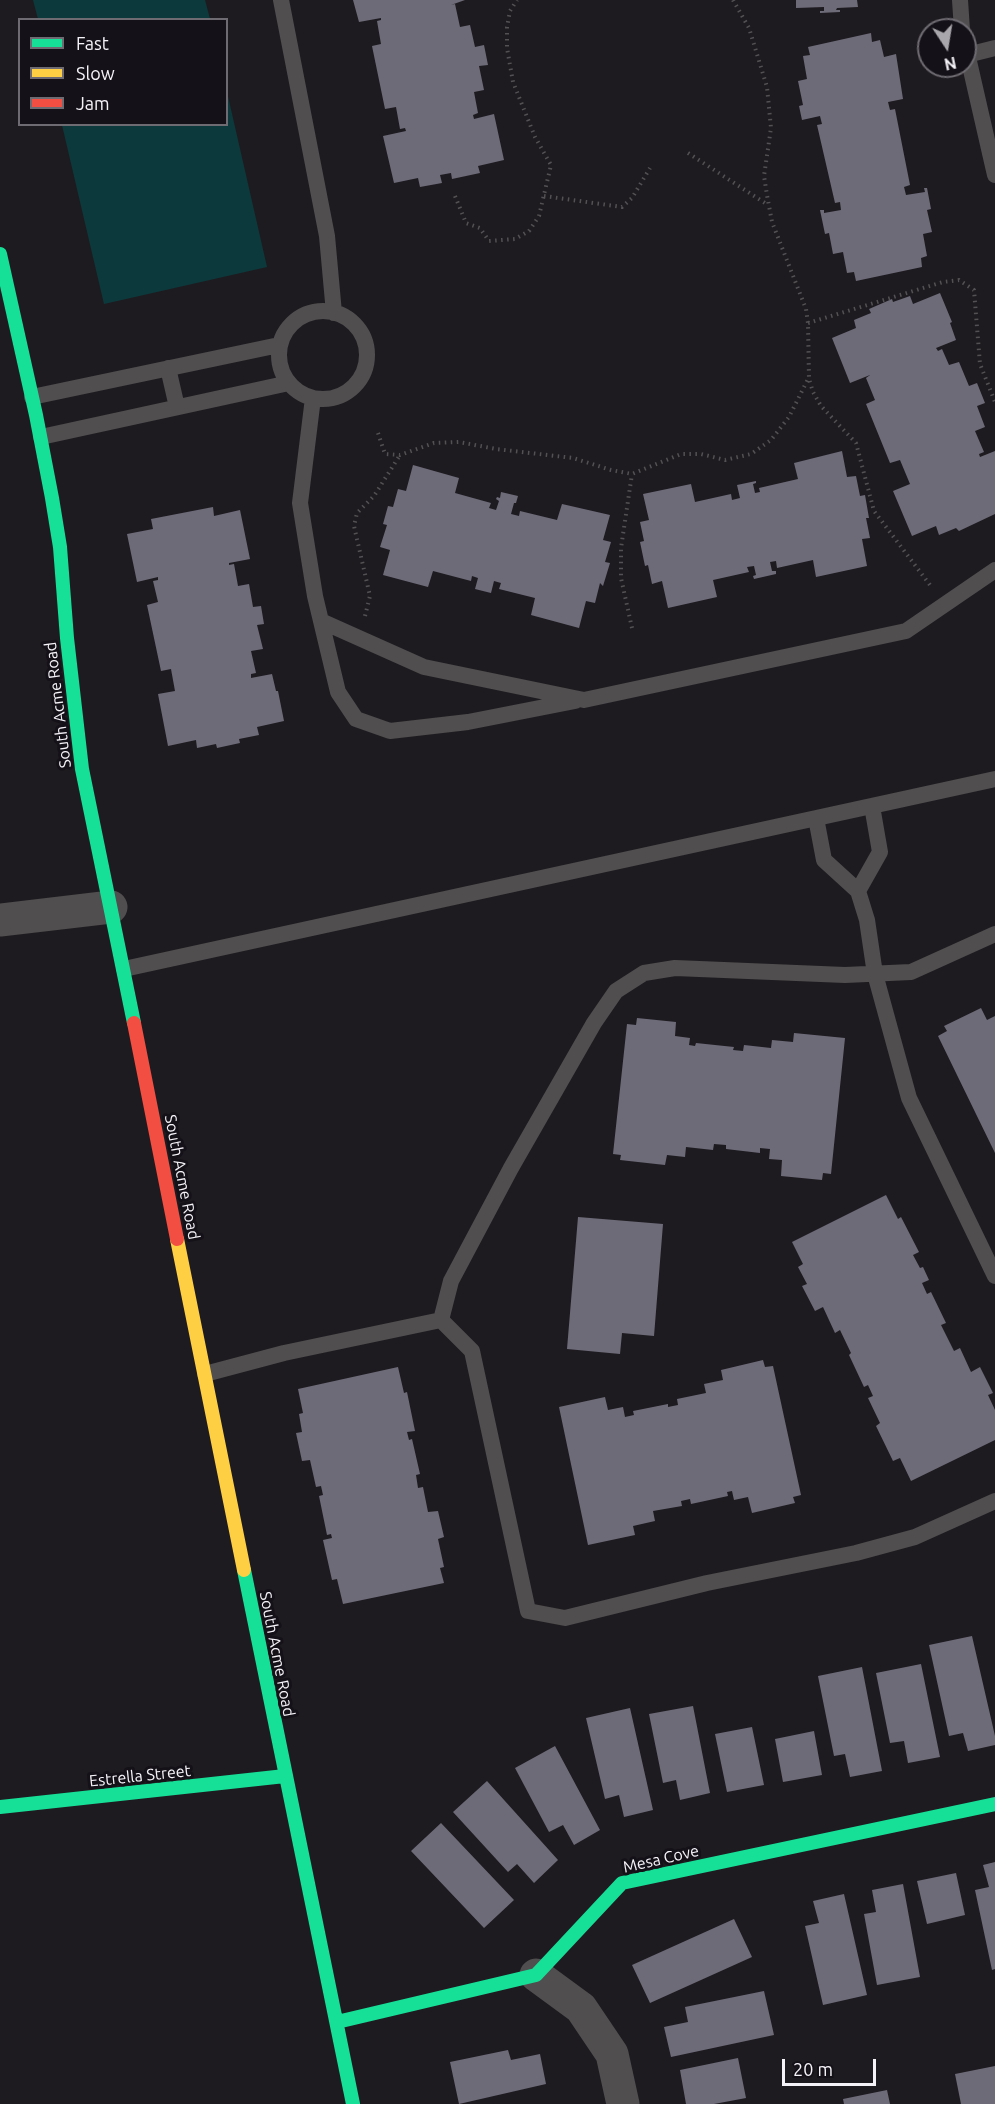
<!DOCTYPE html>
<style>
body{margin:0}
#map{position:relative;width:995px;height:2104px;overflow:hidden;background:#1e1b20;font-family:Ubuntu,sans-serif}
canvas{display:block}
.legend{position:absolute;left:18px;top:18px;width:210px;height:108px;box-sizing:border-box;background:#151118;border:2px solid #6f6b72;margin:0;padding:8px 10px;list-style:none;font-size:18px;color:#f5f2f8}
.legend li{display:flex;align-items:center;gap:12px;height:30px}
.legend b{width:30px;border:2px solid #6f6b72}
.north{position:absolute;left:917px;top:18px;width:60px;height:60px;box-sizing:border-box;background:#151118;border:2px solid #6f6b72;border-radius:50%;rotate:168deg;font-size:16px;font-weight:700;line-height:24px;text-align:center;color:#f5f2f8}
.north::after{content:'';display:block;margin:auto;width:21px;height:27px;background:#aaa7ac;clip-path:polygon(50% 0,100% 100%,50% 72%,0 100%)}
.scale{position:absolute;left:782px;top:2059px;width:94px;height:27px;box-sizing:border-box;border:3px solid #f5f2f8;border-top:0;padding-left:8px;font-size:18px;line-height:21px;white-space:nowrap;color:#f5f2f8;-webkit-text-stroke:4px #151118;paint-order:stroke}
</style>
<div id="map">
<canvas width="995" height="2104"></canvas>
<ul class="legend">
<li><b style="height:8px;background:#16e098"></b>Fast</li>
<li><b style="height:8px;background:#ffcf43"></b>Slow</li>
<li><b style="height:8px;background:#f24e42"></b>Jam</li>
</ul>
<div class="north">N</div>
<div class="scale">20 m</div>
</div>
<script>
const c = document.querySelector('canvas').getContext('2d');
c.lineJoin = 'round';
function fillPath(path, color) {
  c.fillStyle = color;
  c.fill(path, 'evenodd');
}
function shape(rows) {
  const path = new Path2D();
  for (const r of rows) {
    if (r.length === 3) {
      path.moveTo(r[0] + r[2], r[1]);
      path.arc(r[0], r[1], r[2], 0, 2 * Math.PI);
      continue;
    }
    path.moveTo(r[0], r[1]);
    for (let i = 2; i < r.length; i += 2) path.lineTo(r[i], r[i + 1]);
  }
  return path;
}
function trace(path, color, width, dash) {
  c.strokeStyle = color;
  c.lineWidth = width;
  c.lineCap = dash ? 'butt' : 'round';
  c.setLineDash(dash || []);
  c.stroke(path);
}
function write(font, color, halo, rows, align = 'center') {
  c.font = font + ' Ubuntu,sans-serif';
  c.lineWidth = 6;
  c.setLineDash([]);
  c.textBaseline = 'middle';
  c.strokeStyle = halo;
  c.fillStyle = color;
  for (const [text, x, y, turn = 0] of rows) {
    c.save();
    c.translate(x, y);
    c.rotate((+turn || 0) * Math.PI / 180);
    c.textAlign = isNaN(turn) ? turn : align;
    if (halo) c.strokeText(text, 0, 0);
    c.fillText(text, 0, 0);
    c.restore();
  }
}
fillPath(shape([
 [33,0,205,0,210,19,38,19],
 [227,92,267,267,104,304,62,125,226,124]
]), '#0c3a3c');
fillPath(shape([
 [353,0,465,0,451,5,455,4,460,27,470,25,475,47,484,45,488,65,479,66,484,90,474,92,478,113,473,115,474,119,494,114,504,160,478,166,480,173,452,179,451,173,440,175,442,183,420,187,418,178,394,183,383,136,406,131,405,128,400,129,396,107,385,109,372,46,381,44,377,21,381,20,381,18,359,22],
 [796,0,857,0,858,7,837,8,836,10,840,10,840,12,820,13,820,11,824,11,824,7,796,8],
 [871,33,872,42,880,40,884,57,896,54,903,99,888,102,890,110,895,109,910,185,904,187,906,195,925,192,924,188,927,188,931,209,927,210,932,232,923,234,927,256,921,258,922,267,856,281,854,272,847,273,843,252,833,254,829,233,825,234,820,210,824,210,824,213,841,210,840,202,835,203,817,125,822,124,820,116,802,120,799,106,803,105,798,81,807,79,803,56,810,55,808,47],
 [940,293,952,322,950,323,956,340,936,348,938,351,942,349,949,365,959,362,969,386,977,383,985,403,977,406,985,427,975,431,984,452,979,454,980,457,995,451,995,514,959,531,956,528,939,535,936,526,912,536,893,491,910,484,900,460,890,463,866,404,875,400,866,378,870,375,850,383,832,338,856,328,854,320,871,313,869,309,892,299,893,302,910,296,913,304],
 [842,451,847,477,856,476,860,496,865,495,869,518,866,518,870,538,862,539,867,566,816,577,813,560,777,568,776,561,770,562,772,571,776,571,776,574,754,579,753,576,756,575,754,566,747,567,749,572,713,580,717,597,668,608,662,581,652,584,648,565,645,566,640,542,644,541,640,522,649,520,643,494,691,484,695,502,731,494,732,500,740,498,737,485,756,481,756,483,753,484,755,493,760,492,759,488,798,479,794,463],
 [413,465,459,478,455,493,491,503,489,508,496,510,499,501,496,499,497,497,500,498,501,492,518,496,516,503,514,503,511,514,519,516,520,511,557,520,562,504,610,515,603,540,611,542,605,562,610,563,603,586,600,583,595,603,586,601,579,628,531,615,535,598,499,589,501,583,494,581,491,593,475,589,478,578,472,576,471,581,433,571,428,587,383,575,390,550,380,547,387,525,383,524,388,506,393,507,398,489,406,491],
 [213,507,214,516,240,510,250,559,229,563,229,565,234,564,238,586,249,584,253,607,261,606,264,624,257,625,263,649,251,651,256,673,251,674,251,678,272,674,276,691,278,691,284,721,257,727,259,735,239,739,240,743,217,748,216,744,197,748,196,740,168,746,158,694,175,691,171,669,161,671,147,605,158,602,153,581,158,580,158,577,137,582,127,534,153,529,151,519],
 [981,1008,987,1020,995,1016,995,1153,938,1036,947,1031,944,1026],
 [637,1018,676,1022,675,1036,690,1038,689,1045,695,1046,696,1043,734,1047,733,1050,743,1051,744,1045,771,1048,772,1040,793,1042,794,1033,845,1038,831,1174,823,1173,822,1180,781,1176,782,1160,769,1159,770,1149,760,1148,760,1153,726,1149,726,1145,714,1144,713,1150,686,1147,685,1157,667,1155,665,1165,620,1160,621,1155,613,1154,627,1024,636,1025],
 [886,1195,898,1219,901,1217,919,1252,913,1255,920,1268,923,1267,929,1280,922,1283,927,1294,931,1292,946,1323,941,1325,954,1351,960,1348,971,1372,980,1367,993,1393,988,1395,995,1410,995,1440,911,1481,900,1458,893,1461,876,1426,880,1423,868,1398,873,1396,868,1385,864,1387,849,1355,851,1353,840,1330,835,1333,823,1307,815,1311,802,1286,807,1284,798,1267,803,1264,792,1242],
 [578,1217,663,1224,654,1336,622,1333,620,1354,567,1349],
 [763,1360,765,1367,773,1366,801,1495,793,1497,795,1503,752,1513,748,1497,734,1500,732,1491,727,1492,728,1496,691,1504,690,1499,681,1501,682,1506,653,1511,655,1521,633,1526,635,1535,588,1545,559,1407,605,1397,608,1410,623,1407,625,1417,634,1415,633,1411,668,1404,668,1407,678,1405,677,1399,706,1393,704,1384,723,1380,721,1370],
 [398,1367,404,1393,407,1392,415,1431,407,1432,409,1440,412,1439,420,1474,416,1475,418,1488,423,1487,428,1512,438,1511,444,1537,438,1539,444,1567,440,1568,444,1583,343,1604,337,1579,332,1580,323,1540,332,1538,331,1534,327,1535,319,1496,323,1495,321,1486,316,1487,310,1460,302,1461,296,1433,302,1432,299,1414,303,1413,298,1389],
 [972,1636,995,1736,995,1745,968,1751,963,1733,949,1736,929,1645],
 [921,1664,940,1757,908,1763,904,1741,890,1743,876,1673],
 [862,1667,882,1771,850,1777,845,1754,834,1756,818,1676],
 [693,1706,710,1793,680,1800,676,1780,663,1783,649,1714],
 [630,1708,653,1810,624,1817,619,1795,605,1799,586,1718],
 [752,1727,764,1785,727,1792,715,1734],
 [814,1731,822,1775,783,1782,775,1739],
 [555,1746,600,1830,574,1845,563,1825,549,1832,515,1768],
 [487,1781,558,1860,534,1883,517,1864,508,1872,453,1812],
 [441,1823,514,1900,484,1928,411,1851],
 [995,1862,995,1969,992,1970,975,1890,989,1887,983,1865],
 [956,1873,965,1915,927,1924,917,1881],
 [903,1884,920,1977,877,1985,864,1914,876,1912,872,1890],
 [844,1894,867,1995,823,2005,805,1926,819,1923,813,1901],
 [734,1919,752,1957,650,2003,632,1965],
 [764,1991,774,2035,671,2057,664,2027,688,2022,685,2007],
 [508,2050,511,2060,540,2054,546,2084,459,2104,450,2062],
 [738,2058,746,2098,714,2104,686,2104,680,2070],
 [995,2066,995,2104,961,2104,955,2074],
 [887,2090,890,2104,844,2104,843,2099]
]), '#6e6b79');
trace(shape([
 [733,0,749,28,767,87,771,128,764,176,767,195,772,222,806,309,808,323,809,379,813,392,821,406,856,443,874,511,930,585],
 [688,153,768,205],
 [455,196,466,223,480,228,489,241,515,239,529,231,539,216,551,165,535,137,513,82,507,48,507,27,510,11,517,0],
 [544,196,622,207,632,198,650,168],
 [808,323,943,282,959,280,974,290,980,364,995,402],
 [378,433,385,454,400,455,434,443,459,442,496,449,573,458,611,470,632,474,681,454,701,454,725,460,751,454,771,440,789,417,808,379],
 [365,616,370,596,354,526,357,513,374,496,400,455],
 [632,628,621,578,621,548,632,474]
]), '#535153', 4, [1.5, 4.5]);
trace(shape([
 [281,0,327,236,334,313],
 [960,0,962,30],
 [965,44,995,175],
 [967,55,995,48],
 [323,355,44],
 [168,368,177,407],
 [32,397,279,345],
 [313,398,300,503,315,596,338,692,356,719,390,731,468,722,575,701],
 [41,437,289,383],
 [321,621,424,667,584,700,906,631,995,570],
 [816,818,824,860,858,891,867,920,875,974,909,1098,995,1276],
 [858,891,880,852,872,806],
 [124,969,995,779],
 [441,1320,472,1351,528,1611,565,1618,707,1583,856,1553,915,1537,995,1501],
 [441,1320,451,1281,511,1168,594,1023,616,991,644,973,675,968,845,975,911,972,995,934],
 [205,1374,284,1353,441,1320]
]), '#504e4e', 16);
trace(shape([
 [0,920,111,907],
 [536,1975,581,2008,612,2054,623,2104]
]), '#504e4e', 33);
trace(shape([
 [0,254,36,415,52,498,60,547,67,638,82,769,134,1023],
 [244,1570,353,2104],
 [0,1807,285,1776],
 [337,2022,536,1975,622,1883,995,1804]
]), '#16e098', 14);
trace(shape([
 [177,1239,244,1570]
]), '#ffcf43', 14);
trace(shape([
 [134,1023,177,1239]
]), '#f24e42', 14);
write('16px', '#f5f2f8', '#151118', [
 ["South Acme Road",58,705,-97],
 ["South Acme Road",182,1177,79],
 ["South Acme Road",277,1654,79],
 ["Estrella Street",140,1776,-6],
 ["Mesa Cove",661,1859,-13]
]);
</script>
